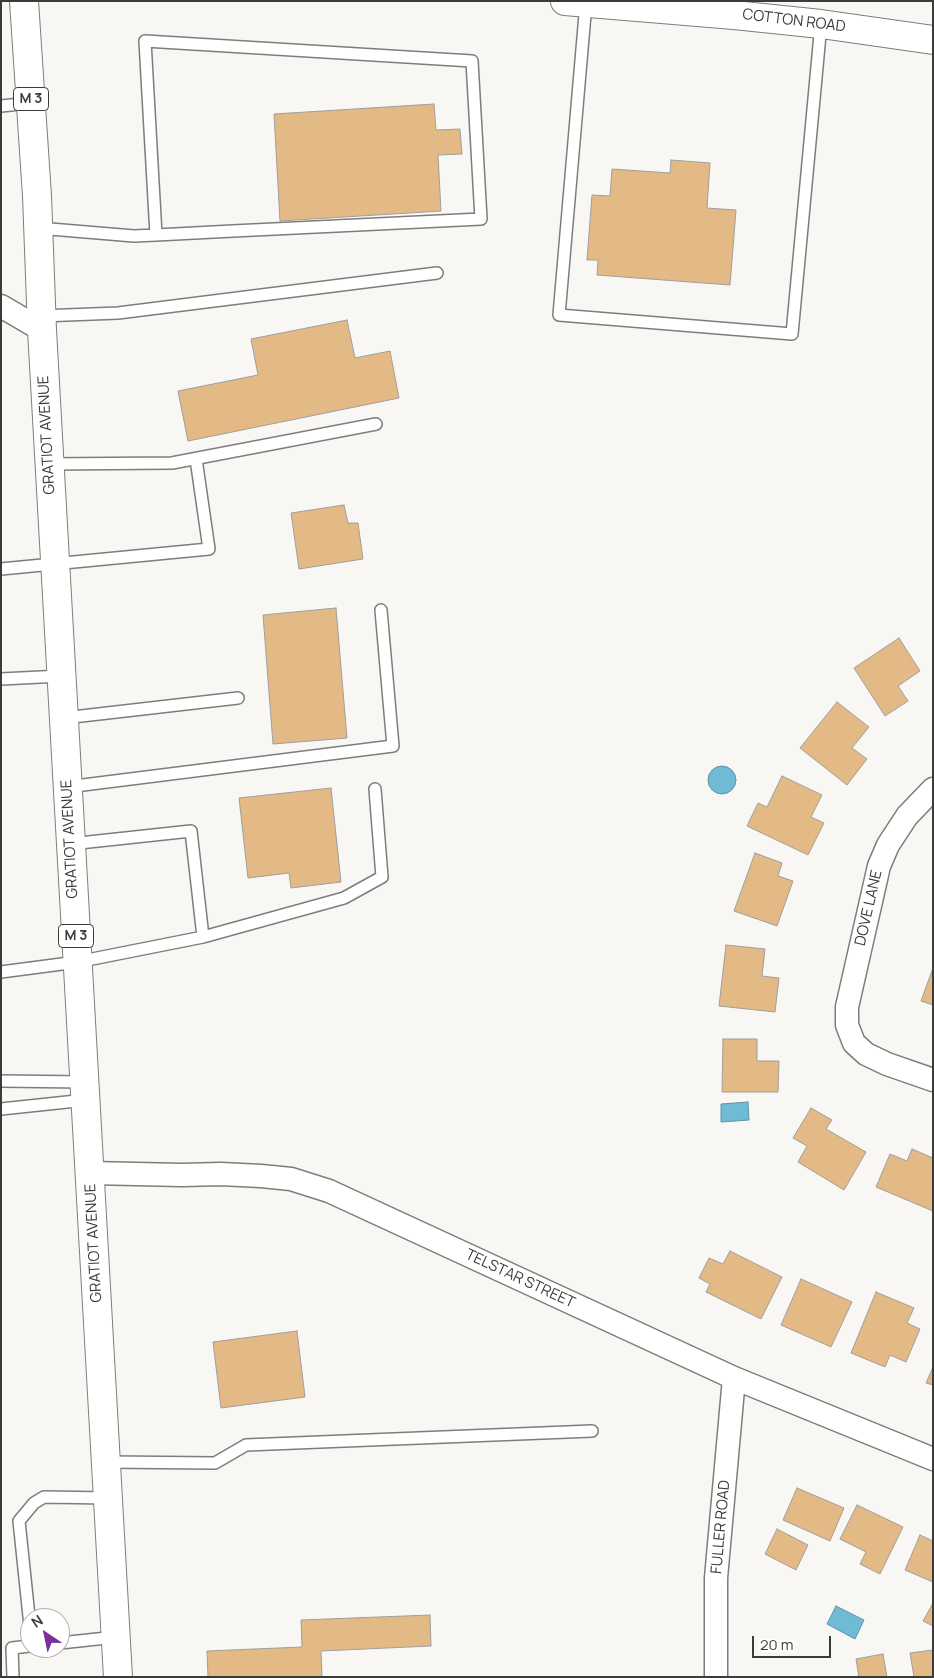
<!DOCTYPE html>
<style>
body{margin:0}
#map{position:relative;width:934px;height:1678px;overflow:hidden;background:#f9f7f4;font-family:Manrope,sans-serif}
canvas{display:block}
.frame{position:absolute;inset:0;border:2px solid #3b3b3a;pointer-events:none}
.north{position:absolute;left:20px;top:1608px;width:50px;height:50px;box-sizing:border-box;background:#fff;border:1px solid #b1b1b0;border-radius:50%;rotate:326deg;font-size:14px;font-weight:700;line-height:20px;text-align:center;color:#3b3b3a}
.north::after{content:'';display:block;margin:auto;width:18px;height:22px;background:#7c2e9f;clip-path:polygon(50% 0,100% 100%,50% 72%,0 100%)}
.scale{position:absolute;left:752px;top:1636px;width:79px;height:22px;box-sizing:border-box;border:2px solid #3b3b3a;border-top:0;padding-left:6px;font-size:15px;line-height:18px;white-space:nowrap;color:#3b3b3a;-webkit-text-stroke:4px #fff;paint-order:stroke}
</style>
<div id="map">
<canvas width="934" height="1678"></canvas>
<div class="frame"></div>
<div class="north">N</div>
<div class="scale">20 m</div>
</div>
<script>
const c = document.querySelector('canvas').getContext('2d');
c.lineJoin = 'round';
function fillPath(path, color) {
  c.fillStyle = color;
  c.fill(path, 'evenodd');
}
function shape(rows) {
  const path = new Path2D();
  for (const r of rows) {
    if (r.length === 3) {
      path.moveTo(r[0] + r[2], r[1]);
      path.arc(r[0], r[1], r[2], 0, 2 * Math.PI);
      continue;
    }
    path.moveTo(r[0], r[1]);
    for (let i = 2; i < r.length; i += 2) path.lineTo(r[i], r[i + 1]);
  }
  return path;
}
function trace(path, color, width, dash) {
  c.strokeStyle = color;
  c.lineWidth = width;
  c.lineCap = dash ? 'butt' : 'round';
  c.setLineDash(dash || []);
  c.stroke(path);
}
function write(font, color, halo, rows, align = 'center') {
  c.font = font + ' Manrope,sans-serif';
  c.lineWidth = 4;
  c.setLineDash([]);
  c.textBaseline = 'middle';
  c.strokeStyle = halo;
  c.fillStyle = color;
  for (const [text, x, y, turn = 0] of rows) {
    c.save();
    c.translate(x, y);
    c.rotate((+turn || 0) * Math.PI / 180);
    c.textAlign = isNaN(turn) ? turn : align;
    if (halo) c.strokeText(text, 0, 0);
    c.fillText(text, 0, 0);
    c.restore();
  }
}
const water = shape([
 [722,780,14],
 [748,1102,749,1120,721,1122,721,1104,748,1102],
 [836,1606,864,1620,855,1639,827,1624,836,1606]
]);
fillPath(water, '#6fbad5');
trace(water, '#5f94a6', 1);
const building = shape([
 [434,104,436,130,460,129,462,154,438,155,441,211,280,221,274,114,434,104],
 [671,160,710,163,707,208,736,210,730,285,597,275,598,260,587,260,592,195,610,196,612,169,670,173,671,160],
 [347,320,355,358,390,351,399,398,188,441,178,391,258,375,251,339,347,320],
 [344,505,348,523,358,523,363,559,299,569,291,513,344,505],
 [336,608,347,738,273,744,263,615,336,608],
 [899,638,920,671,898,686,908,701,885,716,854,668,899,638],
 [837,702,869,727,852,748,867,759,847,785,800,748,837,702],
 [782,776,822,795,811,817,824,823,808,855,747,826,758,803,767,807,782,776],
 [331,788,341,882,291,888,289,873,248,878,239,798,331,788],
 [755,853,782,863,778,876,793,881,777,926,734,911,755,853],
 [726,945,765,949,762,976,779,978,775,1012,719,1006,726,945],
 [933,968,933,1005,921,1001,933,968],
 [723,1039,757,1039,757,1061,779,1061,778,1092,722,1092,723,1039],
 [811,1108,832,1120,826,1129,866,1152,844,1190,798,1162,807,1146,793,1138,811,1108],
 [912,1149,933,1158,933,1211,876,1187,890,1154,907,1161,912,1149],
 [730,1251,782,1277,761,1319,706,1292,710,1284,699,1278,709,1258,723,1264,730,1251],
 [801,1279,852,1302,831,1347,781,1325,801,1279],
 [876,1292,914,1308,907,1323,920,1329,906,1362,890,1355,885,1367,851,1353,876,1292],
 [297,1331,305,1397,221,1408,213,1342,297,1331],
 [933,1367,933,1385,926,1383,933,1367],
 [797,1488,844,1508,830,1541,783,1520,797,1488],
 [857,1505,903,1527,880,1574,860,1564,866,1552,840,1539,857,1505],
 [777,1529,808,1545,796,1570,765,1554,777,1529],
 [920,1535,933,1541,933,1582,905,1570,920,1535],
 [933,1603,933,1626,923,1621,933,1603],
 [430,1615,431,1646,321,1651,322,1677,208,1677,207,1651,302,1647,301,1620,430,1615],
 [933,1650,933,1677,914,1677,910,1653,933,1650],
 [883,1654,887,1677,859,1677,856,1659,883,1654]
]);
fillPath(building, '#e3b985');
trace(building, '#a09e9c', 1);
const lane = shape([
 [586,3,559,315,792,334,821,24],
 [1,106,31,103],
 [38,228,134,236,156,235,233,231,481,219,472,61,145,41,156,235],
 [41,316,118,313,437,273],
 [49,464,172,463,376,424],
 [1,569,209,549,196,459],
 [1,679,61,676],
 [64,718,238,698],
 [67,787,393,746,381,610],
 [70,844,191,831,203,937],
 [1,972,77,962,203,937,344,898,382,877,375,789],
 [1,1081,84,1082],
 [1,1109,86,1100],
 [106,1462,215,1463,246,1445,592,1431],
 [30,1626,19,1521,34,1503,44,1497,108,1498],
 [60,1643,116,1637],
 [13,1677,12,1648,30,1646]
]);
const street = shape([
 [1,306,42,330],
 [933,789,907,816,888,845,879,866,847,1007,847,1025,854,1043,866,1054,887,1064,933,1080],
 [90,1173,182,1175,221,1174,261,1176,291,1179,329,1191,734,1378,933,1459],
 [716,1677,716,1578,734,1378]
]);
const secondary = shape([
 [565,1,734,15,821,24,933,40]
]);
const primary = shape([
 [24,1,37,196,42,330,118,1677]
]);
trace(lane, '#7f7d7b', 14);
trace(street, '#7f7d7b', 25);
trace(secondary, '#7f7d7b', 30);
trace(primary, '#7f7d7b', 30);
trace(lane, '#fff', 11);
trace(street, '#fff', 22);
trace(secondary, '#fff', 28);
trace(primary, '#fff', 28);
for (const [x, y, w] of [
 [31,99,35],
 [76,936,35]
]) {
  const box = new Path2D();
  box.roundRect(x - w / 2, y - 11.5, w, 23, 4);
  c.fillStyle = '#fff';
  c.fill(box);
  trace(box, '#3b3b3a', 1);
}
write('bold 14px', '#3b3b3a', null, [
 ["M 3",31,99],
 ["M 3",76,936]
]);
write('15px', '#3b3b3a', '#fff', [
 ["COTTON ROAD",794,21,7],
 ["GRATIOT AVENUE",47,435,-93],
 ["GRATIOT AVENUE",70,839,-93],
 ["DOVE LANE",869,908,-77],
 ["GRATIOT AVENUE",94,1243,-93],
 ["TELSTAR STREET",520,1279,25],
 ["FULLER ROAD",721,1527,-85]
]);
</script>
